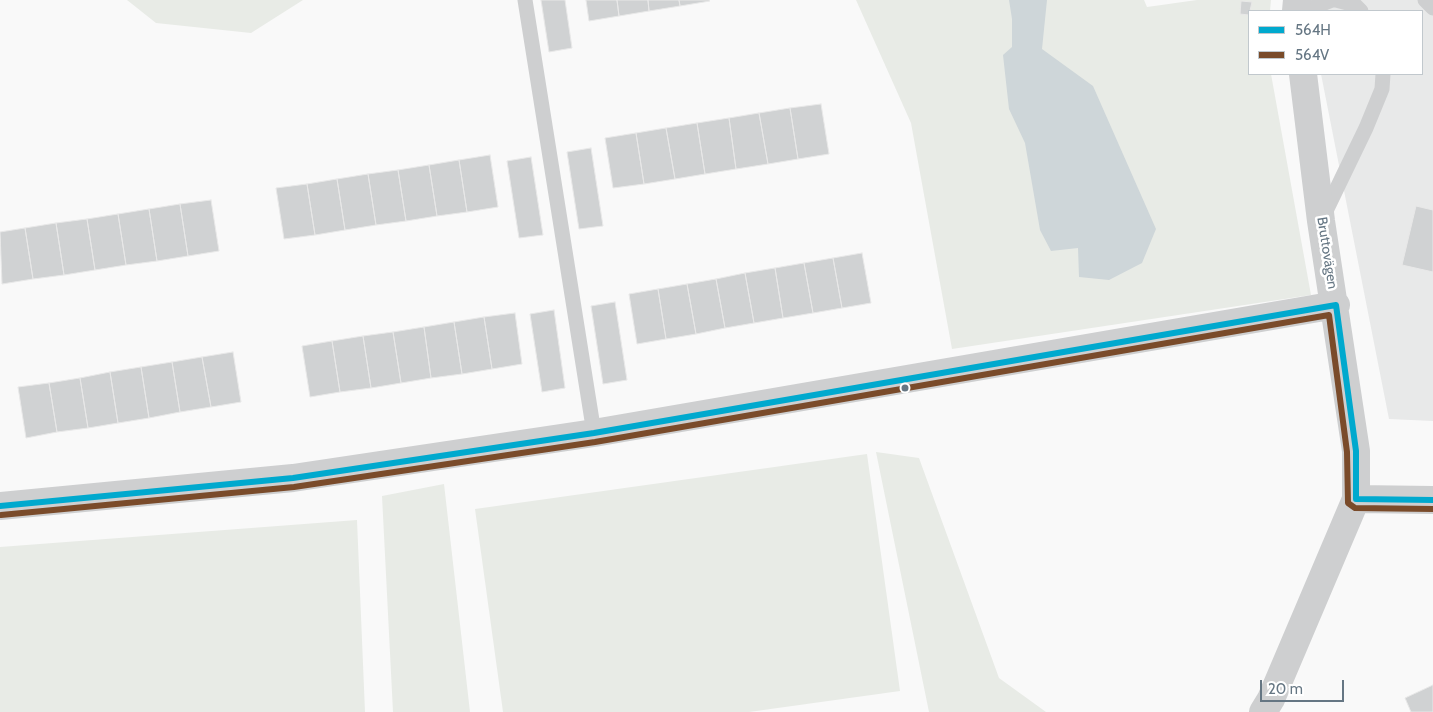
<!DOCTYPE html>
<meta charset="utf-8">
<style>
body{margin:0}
#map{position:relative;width:1433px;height:712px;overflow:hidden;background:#f9f9f9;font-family:Cabin,sans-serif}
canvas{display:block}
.legend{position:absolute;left:1248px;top:10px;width:175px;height:65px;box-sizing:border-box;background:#fff;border:1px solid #c1c8cd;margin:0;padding:6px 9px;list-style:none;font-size:15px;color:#657683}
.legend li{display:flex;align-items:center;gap:10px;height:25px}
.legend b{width:25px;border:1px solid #c1c8cd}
.scale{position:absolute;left:1260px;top:680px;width:84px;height:22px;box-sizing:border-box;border:2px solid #657683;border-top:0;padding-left:6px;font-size:15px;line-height:18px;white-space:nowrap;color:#657683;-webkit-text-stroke:4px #fff;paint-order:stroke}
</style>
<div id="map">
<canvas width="1433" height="712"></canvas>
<ul class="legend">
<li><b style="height:6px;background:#00a9ce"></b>564H</li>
<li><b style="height:6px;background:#7a4b2a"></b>564V</li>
</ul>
<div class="scale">20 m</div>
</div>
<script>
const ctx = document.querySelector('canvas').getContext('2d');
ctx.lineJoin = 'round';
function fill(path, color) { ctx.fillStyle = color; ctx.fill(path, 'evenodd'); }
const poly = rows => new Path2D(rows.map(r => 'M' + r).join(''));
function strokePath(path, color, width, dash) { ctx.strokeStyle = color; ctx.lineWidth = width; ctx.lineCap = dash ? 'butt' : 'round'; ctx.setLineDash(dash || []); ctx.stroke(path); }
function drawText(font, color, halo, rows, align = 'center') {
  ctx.font = font + ' Cabin,sans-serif'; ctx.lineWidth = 5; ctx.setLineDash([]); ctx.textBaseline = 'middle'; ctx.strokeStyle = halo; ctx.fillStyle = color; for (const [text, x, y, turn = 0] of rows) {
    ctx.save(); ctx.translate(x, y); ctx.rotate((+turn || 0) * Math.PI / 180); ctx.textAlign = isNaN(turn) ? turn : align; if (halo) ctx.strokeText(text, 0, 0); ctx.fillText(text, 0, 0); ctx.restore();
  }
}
fill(poly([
 [1319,0,1433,0,1433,421,1389,419,1321,74,1422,74,1422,11,1319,11]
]), '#e8e9e9');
fill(poly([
 [127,0,303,0,251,33,156,23],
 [856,0,1144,0,1147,7,1197,0,1271,0,1270,11,1249,11,1249,74,1271,74,1311,295,952,349,911,123],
 [876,452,919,458,999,678,1046,712,929,712],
 [867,454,900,691,749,712,503,712,475,509],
 [444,484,470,712,393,712,382,496],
 [357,520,365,712,0,712,0,547]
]), '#e8ebe6');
fill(poly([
 [1009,0,1047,0,1042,49,1093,86,1156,229,1142,263,1109,280,1079,277,1078,248,1051,251,1040,230,1025,143,1009,109,1003,55,1012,47,1012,19]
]), '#ced6d9');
const building = poly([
 [541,0,565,0,572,48,549,52,541,0],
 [586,0,617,0,619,16,589,21,586,0],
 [617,0,648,0,649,11,619,16,617,0],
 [648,0,679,0,680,6,649,11,648,0],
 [679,0,709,0,710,1,680,6,679,0],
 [1241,1,1252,2,1249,15,1240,14,1241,1],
 [821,104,829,154,798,159,790,108,821,104],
 [790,108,798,159,768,164,759,113,790,108],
 [759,113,768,164,736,169,729,118,759,113],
 [729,118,736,169,705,174,697,123,729,118],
 [697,123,705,174,675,179,666,128,697,123],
 [666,128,675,179,644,184,636,133,666,128],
 [636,133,644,184,613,188,605,138,636,133],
 [591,148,603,226,579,229,567,152,591,148],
 [490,155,498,207,467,212,459,160,490,155],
 [531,157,543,235,519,238,507,161,531,157],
 [459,160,467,212,437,216,429,165,459,160],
 [429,165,437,216,406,221,398,170,429,165],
 [398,170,406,221,376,225,368,174,398,170],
 [368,174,376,225,345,230,337,179,368,174],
 [337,179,345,230,315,235,307,184,337,179],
 [307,184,315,235,284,239,276,188,307,184],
 [211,200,219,251,188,256,180,204,211,200],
 [180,204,188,256,157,261,149,209,180,204],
 [1416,206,1433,210,1433,272,1402,265,1416,206],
 [149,209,157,261,126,265,118,214,149,209],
 [118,214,126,265,95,270,87,219,118,214],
 [87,219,95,270,64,275,56,223,87,219],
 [56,223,64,275,33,279,25,228,56,223],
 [25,228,33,279,2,284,0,232,25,228],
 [862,253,871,303,842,308,833,258,862,253],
 [833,258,842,308,813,313,804,263,833,258],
 [804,263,813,313,783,318,775,268,804,263],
 [775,268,783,318,754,323,745,273,775,268],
 [745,273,754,323,725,328,716,279,745,273],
 [716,279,725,328,696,334,687,284,716,279],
 [687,284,696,334,666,339,658,289,687,284],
 [658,289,666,339,637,344,629,294,658,289],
 [615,302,627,380,603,384,591,306,615,302],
 [554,310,565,388,542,392,530,314,554,310],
 [515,313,522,364,492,369,484,317,515,313],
 [484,317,492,369,462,374,454,322,484,317],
 [454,322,462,374,431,378,424,327,454,322],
 [424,327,431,378,401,383,393,332,424,327],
 [393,332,401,383,371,388,363,336,393,332],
 [363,336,371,388,340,392,332,341,363,336],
 [332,341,340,392,310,397,302,346,332,341],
 [233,352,241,402,211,407,202,357,233,352],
 [202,357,211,407,180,412,172,362,202,357],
 [172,362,180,412,149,418,141,367,172,362],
 [141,367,149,418,118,423,110,372,141,367],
 [110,372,118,423,88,428,80,378,110,372],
 [80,378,88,428,57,432,49,383,80,378],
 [49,383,57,432,26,438,18,387,49,383],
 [1433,685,1433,712,1411,712,1405,698,1433,685]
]);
fill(building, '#d0d2d3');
strokePath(building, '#e8e8e8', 1);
strokePath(poly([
 [525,0,594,433],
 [1336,0,1355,5,1361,11],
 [1425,0,1433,8],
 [1304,11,1332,0],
 [1324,215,1366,128,1382,89,1383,74]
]), '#cecfd0', 15);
strokePath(poly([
 [1296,11,1297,0],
 [1356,499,1433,500],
 [0,506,293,478,594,433,1336,305],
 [1263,712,1271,699,1356,499,1356,451,1321,221,1303,74]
]), '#cecfd0', 28);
strokePath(poly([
 [0,506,293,478,594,433,1336,305,1356,451,1356,499,1433,500]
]), '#00a9ce', 6);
strokePath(poly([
 [1,515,294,487,595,442,1329,315,1347,452,1348,503,1355,508,1433,509]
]), '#7a4b2a', 6);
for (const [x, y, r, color] of [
 [905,388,4.5,"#657683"]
]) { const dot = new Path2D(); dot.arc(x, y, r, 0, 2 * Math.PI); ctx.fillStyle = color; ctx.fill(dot); strokePath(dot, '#fff', 2); }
drawText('14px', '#657683', '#fff', [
 ["Bruttovägen",1327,253,81]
]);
</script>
